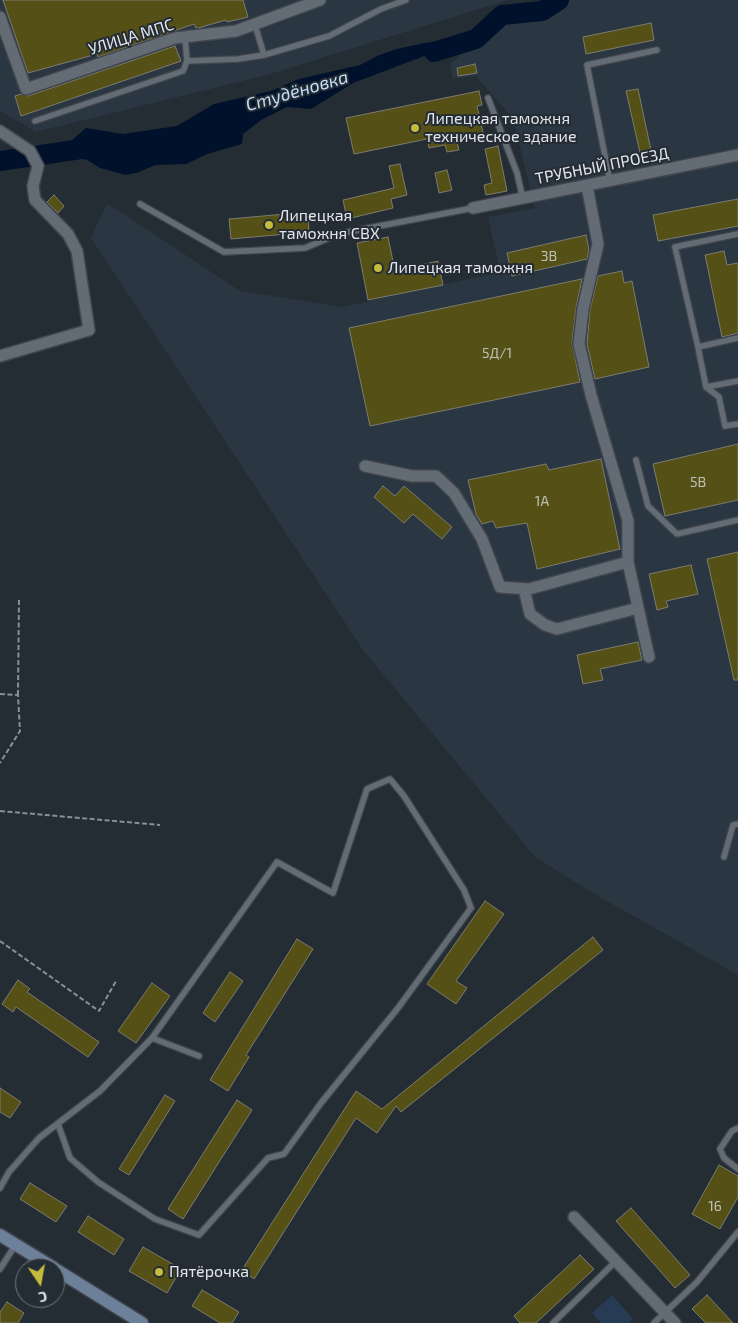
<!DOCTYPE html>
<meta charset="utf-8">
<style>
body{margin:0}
#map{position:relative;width:738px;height:1323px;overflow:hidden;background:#242c34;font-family:"Exo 2",sans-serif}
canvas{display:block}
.north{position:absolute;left:15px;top:1258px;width:50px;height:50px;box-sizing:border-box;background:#242c34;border:1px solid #70767e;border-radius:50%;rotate:168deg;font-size:14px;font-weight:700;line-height:20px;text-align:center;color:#e2e6ec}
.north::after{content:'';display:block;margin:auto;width:18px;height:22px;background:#c5bc3d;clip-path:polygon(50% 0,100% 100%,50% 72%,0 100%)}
</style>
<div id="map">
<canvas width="738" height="1323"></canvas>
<div class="north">С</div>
</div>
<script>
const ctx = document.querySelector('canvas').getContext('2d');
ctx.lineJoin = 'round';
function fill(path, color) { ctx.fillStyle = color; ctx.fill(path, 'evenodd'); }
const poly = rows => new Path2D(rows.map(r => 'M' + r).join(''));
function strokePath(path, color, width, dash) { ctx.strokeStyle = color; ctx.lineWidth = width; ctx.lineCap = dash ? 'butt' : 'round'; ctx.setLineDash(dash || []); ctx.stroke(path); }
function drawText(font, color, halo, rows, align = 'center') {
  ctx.font = font + ' "Exo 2",sans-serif'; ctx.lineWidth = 4; ctx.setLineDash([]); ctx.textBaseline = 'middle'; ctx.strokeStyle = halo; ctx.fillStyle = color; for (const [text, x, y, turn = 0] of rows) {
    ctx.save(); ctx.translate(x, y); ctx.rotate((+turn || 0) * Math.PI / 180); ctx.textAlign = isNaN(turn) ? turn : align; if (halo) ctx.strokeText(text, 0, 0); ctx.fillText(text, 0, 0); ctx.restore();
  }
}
fill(poly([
 [0,0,508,0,267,75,36,132,0,111],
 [560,0,738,0,738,975,591,892,535,857,363,650,91,238,107,203,240,291,343,307,500,272,488,217,535,208,513,119,476,76,453,79,450,64,502,17,540,14]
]), '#2a3642');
fill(poly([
 [612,1295,633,1319,628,1323,601,1323,592,1313]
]), '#273c54');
fill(poly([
 [456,40,462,51,432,53,353,83,311,109,287,107,261,120,243,134,242,144,207,154,186,164,155,165,139,172,126,175,100,168,81,156,72,140,86,128,123,134,177,126,214,104,271,91,299,79,360,65,377,56,397,49,424,43]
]), '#00112b');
strokePath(poly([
 [434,52,476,39,502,15,542,11,559,0],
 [0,161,81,149,104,151]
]), '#00112b', 20);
const building = poly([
 [3,0,243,0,248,17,227,22,226,20,198,28,196,28,194,24,98,57,97,54,28,73,3,0],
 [651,23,654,40,586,54,583,37,651,23],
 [175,46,181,61,21,116,15,96,21,94,28,96,175,46],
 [475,64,477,73,458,76,457,68,475,64],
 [638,89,652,155,641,157,626,91,638,89],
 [479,91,482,105,477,106,484,137,457,142,459,150,447,152,445,145,429,148,427,139,354,154,346,118,479,91],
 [498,146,507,191,486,195,484,185,492,183,485,149,498,146],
 [400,164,407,195,391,199,393,208,347,219,343,200,394,188,389,166,400,164],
 [447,170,452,190,439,193,435,173,447,170],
 [54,195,64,206,58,213,47,202,54,195],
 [738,199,738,226,658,241,653,215,738,199],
 [308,212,309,232,231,239,229,219,308,212],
 [586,235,589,250,587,259,512,276,507,253,586,235],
 [388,237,395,271,438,261,443,285,368,300,357,243,388,237],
 [724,251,727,265,738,263,738,333,722,337,705,255,724,251],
 [622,271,624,283,632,281,649,367,595,379,587,344,590,310,598,276,622,271],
 [582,279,576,308,572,343,580,382,370,426,349,328,582,279],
 [738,444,738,500,665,516,653,464,738,444],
 [601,459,620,549,537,569,527,523,496,528,493,521,482,524,476,514,468,480,546,464,549,470,601,459],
 [383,486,395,496,404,486,452,527,442,539,413,514,404,523,374,497,383,486],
 [738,552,738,680,734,680,707,559,738,552],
 [691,565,698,594,666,601,668,607,657,610,649,574,691,565],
 [638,642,642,660,600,669,603,680,583,684,577,655,638,642],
 [485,901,504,914,456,981,467,988,456,1004,427,984,485,901],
 [593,937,603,950,401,1112,396,1106,377,1133,356,1118,254,1279,242,1270,356,1091,382,1109,593,937],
 [297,939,313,949,246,1055,249,1057,228,1091,210,1080,297,939],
 [230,972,243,981,215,1022,203,1013,230,972],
 [18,980,30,989,27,992,99,1042,88,1057,16,1007,13,1012,2,1004,18,980],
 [152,983,170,996,136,1043,118,1031,152,983],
 [0,1088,21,1102,10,1118,0,1112,0,1088],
 [165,1095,175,1101,129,1175,119,1169,165,1095],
 [237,1100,252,1110,183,1219,168,1209,237,1100],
 [719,1165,738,1176,738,1197,720,1229,692,1214,719,1165],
 [30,1183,67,1206,56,1222,20,1199,30,1183],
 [631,1208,690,1275,675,1288,616,1221,631,1208],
 [88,1216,124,1239,114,1255,78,1232,88,1216],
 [143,1247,181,1269,167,1293,129,1271,143,1247],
 [580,1255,594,1269,536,1323,520,1323,514,1316,580,1255],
 [202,1290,239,1312,232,1323,220,1323,192,1306,202,1290],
 [707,1295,733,1323,706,1323,692,1309,707,1295],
 [7,1302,24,1313,18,1323,0,1323,0,1312,7,1302]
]);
fill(building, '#555116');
strokePath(building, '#7c7b6f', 1);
const lane = poly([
 [255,25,264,55,329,36,381,9,406,0],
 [187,61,238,59,264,55],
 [488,98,517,173,523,199],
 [35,121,183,71,187,61,185,37],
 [610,181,587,65,657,50],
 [140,204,224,252,305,248,338,234,473,208],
 [738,234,675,247,698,347,738,338],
 [698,347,706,387,719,397,725,426,738,424],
 [706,387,738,381],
 [636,460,648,506,677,534,738,520],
 [724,857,733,825,738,824],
 [58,1124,70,1158,98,1182,155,1219,199,1235,268,1158,284,1154,321,1103,398,1008,471,908,464,890,404,796,390,779,367,789,333,893,277,862,152,1038],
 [738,1128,732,1131,720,1149,724,1158,738,1169],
 [0,1188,9,1172,39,1138,100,1091,152,1038,199,1056],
 [0,1269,16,1244],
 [553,1323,616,1261],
 [654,1323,697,1282,738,1232]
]);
const street = poly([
 [0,17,26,89,175,38,236,31,320,0],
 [0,131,30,151,38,166,33,186,35,200,68,234,77,251,89,330,0,356],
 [587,186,598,244,583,309,579,344,591,395,628,521,628,562,649,657],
 [473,208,738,155],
 [365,466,412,476,436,476,454,493,482,539,500,587,529,589,628,562],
 [524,589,530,614,545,625,557,629,638,608],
 [574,1217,675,1323]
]);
const secondary = poly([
 [0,1235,54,1268],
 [55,1269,142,1323]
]);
strokePath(lane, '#41464d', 8);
strokePath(street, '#41464d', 14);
strokePath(secondary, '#41464d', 15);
strokePath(poly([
 [0,694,18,695,20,731,0,763],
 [18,695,19,598],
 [0,811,160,825],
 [0,941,99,1011,116,981]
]), '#898f96', 2, [5, 2.5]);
strokePath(lane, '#636c75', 5.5);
strokePath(street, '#636c75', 11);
strokePath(secondary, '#6c8199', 12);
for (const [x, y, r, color] of [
 [415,128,5,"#c5bc3d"],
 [269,225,5,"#c5bc3d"],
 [378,268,5,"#c5bc3d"],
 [159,1272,5,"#c5bc3d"]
]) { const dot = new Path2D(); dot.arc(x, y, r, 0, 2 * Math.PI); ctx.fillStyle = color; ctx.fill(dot); strokePath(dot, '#242c34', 2); }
drawText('14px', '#bfc1b6', null, [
 ["3В",549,256],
 ["5Д/1",497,353],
 ["5В",698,482],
 ["1А",542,501],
 ["16",715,1206]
]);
drawText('16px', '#e2e6ec', '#242c34', [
 ["УЛИЦА МПС",131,37,-17],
 ["ТРУБНЫЙ ПРОЕЗД",602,166,-11]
]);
drawText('16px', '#e2e6ec', '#242c34', [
 ["Липецкая таможня",425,119],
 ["техническое здание",425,137],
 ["Липецкая",279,216],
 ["таможня СВХ",279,234],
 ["Липецкая таможня",388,268],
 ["Пятёрочка",169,1272]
], 'left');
drawText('italic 18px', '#c6dcf6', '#242c34', [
 ["Студёновка",297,91,-16]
]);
</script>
